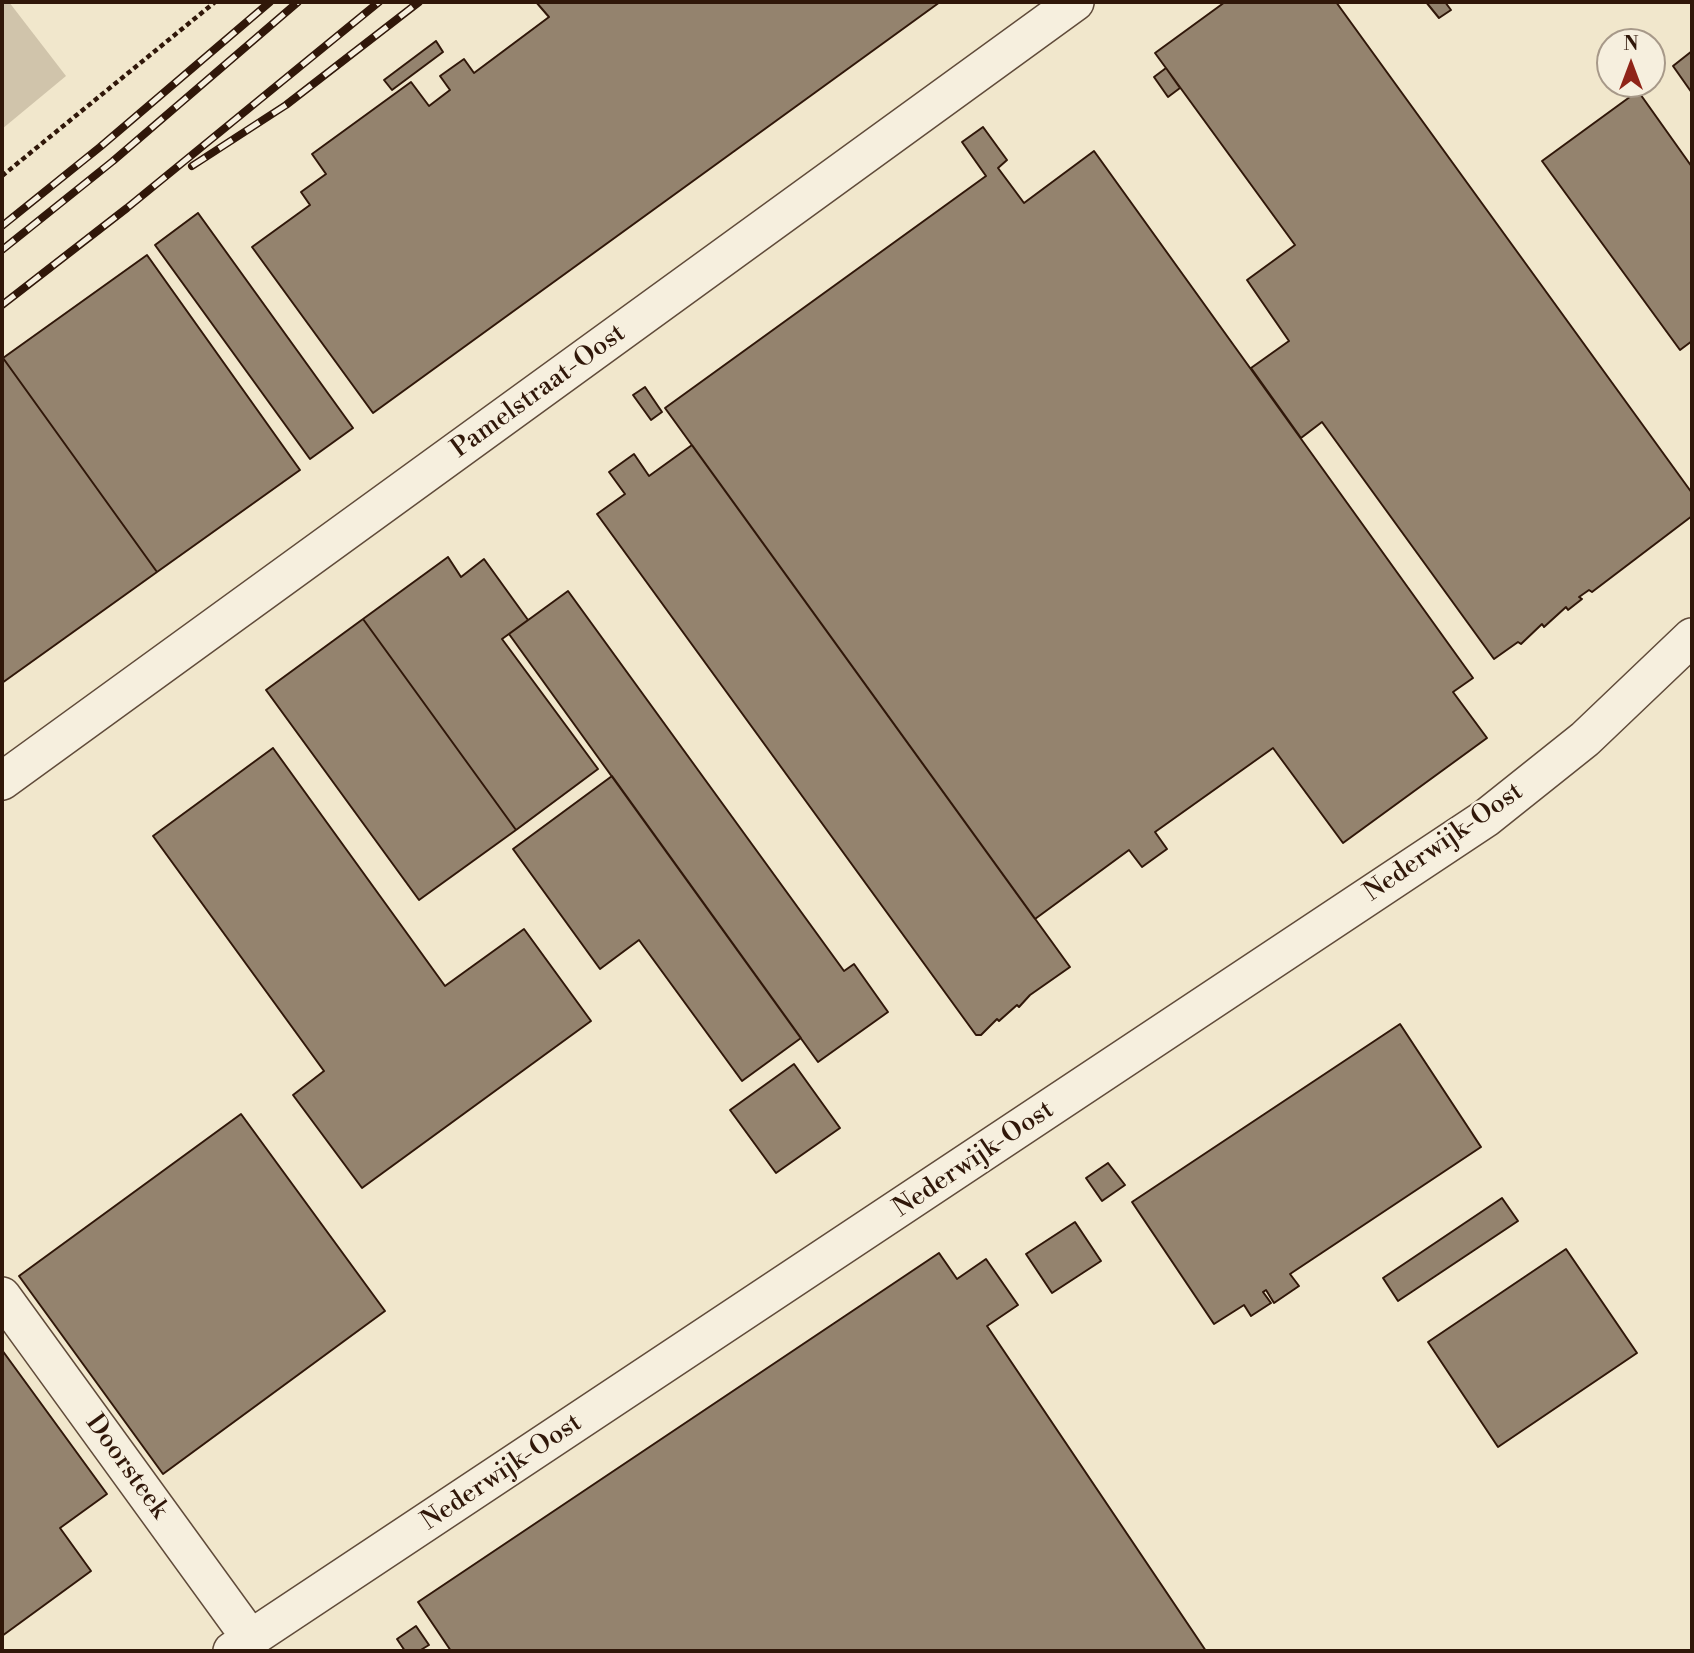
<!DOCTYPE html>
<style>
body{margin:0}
#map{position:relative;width:1694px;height:1653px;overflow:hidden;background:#f1e7cc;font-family:"Libre Bodoni",serif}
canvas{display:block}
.frame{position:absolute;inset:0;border:4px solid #301709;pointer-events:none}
.north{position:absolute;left:1596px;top:28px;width:70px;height:70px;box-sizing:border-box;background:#f6efde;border:2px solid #a79989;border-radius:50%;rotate:0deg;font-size:19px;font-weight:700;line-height:28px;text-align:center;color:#301709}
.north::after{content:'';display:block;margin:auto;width:24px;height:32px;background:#8f2418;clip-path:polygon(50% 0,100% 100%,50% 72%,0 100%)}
</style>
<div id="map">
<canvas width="1694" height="1653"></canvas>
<div class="frame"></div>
<div class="north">N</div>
</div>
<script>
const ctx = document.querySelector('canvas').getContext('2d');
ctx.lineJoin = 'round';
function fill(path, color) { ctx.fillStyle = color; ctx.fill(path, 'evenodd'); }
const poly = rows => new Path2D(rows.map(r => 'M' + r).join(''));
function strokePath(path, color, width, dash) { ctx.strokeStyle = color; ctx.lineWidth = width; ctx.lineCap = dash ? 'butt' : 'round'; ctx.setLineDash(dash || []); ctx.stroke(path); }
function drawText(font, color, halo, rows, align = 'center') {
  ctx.font = font + ' "Libre Bodoni",serif'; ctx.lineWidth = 5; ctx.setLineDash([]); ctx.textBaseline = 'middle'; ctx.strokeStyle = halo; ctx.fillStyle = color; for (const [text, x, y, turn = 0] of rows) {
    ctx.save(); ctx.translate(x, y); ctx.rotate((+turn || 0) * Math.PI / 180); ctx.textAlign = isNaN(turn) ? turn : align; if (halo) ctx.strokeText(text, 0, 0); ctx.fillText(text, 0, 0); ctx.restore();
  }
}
fill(poly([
 [2,2,9,2,66,76,2,129]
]), '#d0c4ab');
const building = poly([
 [536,2,940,2,373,413,252,247,310,205,301,192,326,174,312,154,411,82,429,106,450,90,440,76,464,59,474,73,549,17,536,2],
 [1225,2,1336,2,1692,493,1692,516,1592,592,1589,590,1579,597,1582,599,1568,610,1566,607,1544,627,1542,624,1521,644,1518,642,1494,659,1322,422,1301,438,1251,368,1289,341,1247,280,1295,245,1155,53,1225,2],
 [1426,2,1445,2,1451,10,1439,18,1426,2],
 [436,41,443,52,392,90,384,80,436,41],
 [1692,51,1692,93,1673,66,1692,51],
 [1166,68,1180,88,1168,97,1154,77,1166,68],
 [1638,91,1692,167,1692,341,1680,350,1542,161,1638,91],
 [983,127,1007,160,998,168,1024,203,1094,151,1473,678,1453,692,1487,738,1343,843,1273,748,1155,832,1167,849,1142,867,1129,850,1035,919,665,408,986,176,962,142,983,127],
 [198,213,353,428,310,459,155,245,198,213],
 [147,255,300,470,157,572,3,358,147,255],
 [3,358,157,572,2,683,2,359,3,358],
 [645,387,662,412,651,420,633,395,645,387],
 [692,445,1070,967,1030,995,1019,1007,1017,1005,999,1021,997,1019,981,1035,976,1035,597,514,625,494,609,472,634,454,649,476,692,445],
 [448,557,461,577,484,559,528,620,502,639,598,769,516,830,363,619,448,557],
 [568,591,844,971,854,964,888,1012,818,1062,509,634,568,591],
 [363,619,516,830,419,900,266,690,363,619],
 [273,748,445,986,524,929,591,1021,362,1188,293,1095,324,1071,153,836,273,748],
 [612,776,801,1038,742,1081,639,940,600,969,513,849,612,776],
 [1400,1024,1481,1147,1290,1274,1299,1286,1274,1303,1266,1290,1263,1292,1271,1303,1251,1316,1244,1305,1214,1324,1132,1202,1400,1024],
 [794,1064,840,1128,776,1173,730,1110,794,1064],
 [241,1114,385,1311,163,1474,19,1276,241,1114],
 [1108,1163,1125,1185,1102,1201,1086,1178,1108,1163],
 [1502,1198,1518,1221,1398,1301,1383,1278,1502,1198],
 [1075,1222,1101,1261,1052,1293,1026,1254,1075,1222],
 [1566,1249,1637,1353,1498,1447,1428,1342,1566,1249],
 [939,1253,957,1279,986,1259,1018,1305,987,1326,1206,1651,451,1651,418,1602,939,1253],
 [2,1350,107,1494,60,1528,91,1571,2,1636,2,1350],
 [416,1626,429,1645,419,1651,405,1651,397,1639,416,1626]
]);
fill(building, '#94836e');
strokePath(building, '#301709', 2);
const minor = poly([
 [2,781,1075,2],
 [2,1296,251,1639],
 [232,1651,1486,818,1585,739,1692,637]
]);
strokePath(minor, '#604b3a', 40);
strokePath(poly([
 [2,176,215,2]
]), '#301709', 4.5, [5, 3.5]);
strokePath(minor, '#f6efde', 37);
const rail = poly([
 [192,166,286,105,419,2],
 [2,226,100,147,270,2],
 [2,250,113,161,298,2],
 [2,305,127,208,379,2]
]);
strokePath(rail, '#301709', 8);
strokePath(rail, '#f6efde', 5, [16]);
drawText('26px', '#301709', '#f6efde', [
 ["Pamelstraat-Oost",539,392,-36],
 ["Nederwijk-Oost",1444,843,-35],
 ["Nederwijk-Oost",974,1160,-34],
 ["Doorsteek",126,1467,54],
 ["Nederwijk-Oost",502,1473,-34]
]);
</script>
